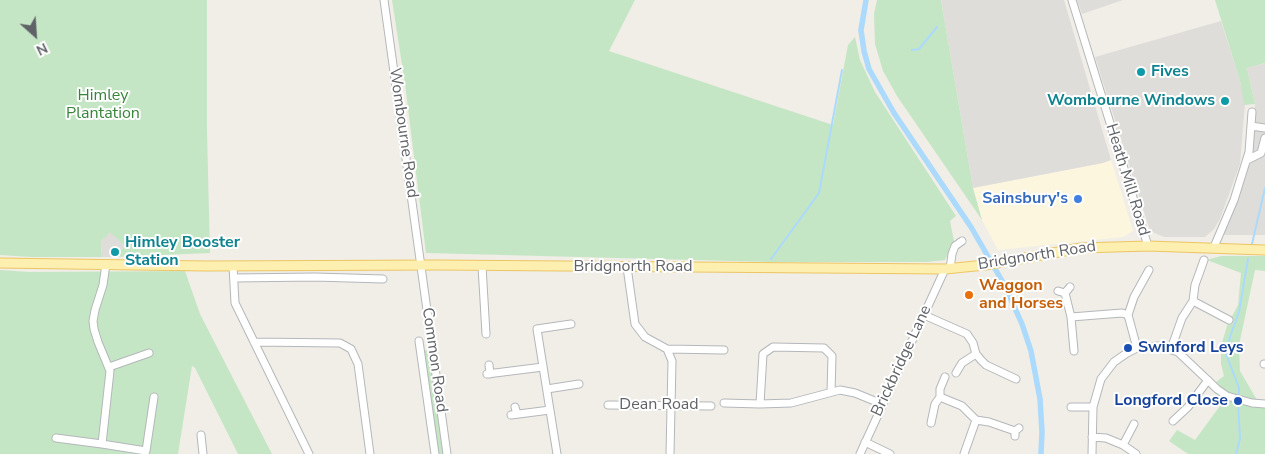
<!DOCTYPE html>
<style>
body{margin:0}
#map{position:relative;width:1265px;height:454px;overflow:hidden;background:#f0eee7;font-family:"Nunito Sans",sans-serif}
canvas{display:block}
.north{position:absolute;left:10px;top:10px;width:50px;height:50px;-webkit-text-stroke:4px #fff;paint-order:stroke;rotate:154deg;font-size:14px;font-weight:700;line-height:20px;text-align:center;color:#5f6267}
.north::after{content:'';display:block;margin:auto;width:18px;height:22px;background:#5f6267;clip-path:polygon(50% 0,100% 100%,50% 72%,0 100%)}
</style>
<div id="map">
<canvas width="1265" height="454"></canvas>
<div class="north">N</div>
</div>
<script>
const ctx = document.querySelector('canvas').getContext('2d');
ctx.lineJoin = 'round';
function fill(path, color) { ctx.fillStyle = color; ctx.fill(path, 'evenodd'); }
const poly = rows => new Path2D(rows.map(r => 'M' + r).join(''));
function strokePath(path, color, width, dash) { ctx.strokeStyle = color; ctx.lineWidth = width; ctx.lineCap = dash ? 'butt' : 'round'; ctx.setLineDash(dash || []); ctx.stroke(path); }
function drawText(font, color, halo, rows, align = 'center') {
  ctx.font = font + ' "Nunito Sans",sans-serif'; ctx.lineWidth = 4; ctx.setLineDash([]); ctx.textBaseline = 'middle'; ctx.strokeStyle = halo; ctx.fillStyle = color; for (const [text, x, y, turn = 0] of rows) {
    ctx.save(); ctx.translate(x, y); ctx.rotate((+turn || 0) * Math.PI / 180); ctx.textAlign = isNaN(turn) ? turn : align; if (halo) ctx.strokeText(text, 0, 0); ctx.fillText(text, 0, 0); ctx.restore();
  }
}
fill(poly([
 [1111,160,1133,231,1123,237,998,250,982,220,973,188,1103,163]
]), '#fdf6df');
fill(poly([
 [941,0,1064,0,1111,160,1103,163,973,188],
 [1077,0,1123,0,1082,14],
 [1221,21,1240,81,1245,103,1240,164,1220,219,1214,229,1205,237,1164,237,1150,231,1095,57],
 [1265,63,1265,235,1222,235,1237,202,1248,167,1253,160,1254,154,1252,149,1255,104,1247,68],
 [110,231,125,246,114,257,102,257,101,242]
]), '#dfddd9');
fill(poly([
 [0,0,207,0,207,132,210,253,114,257,125,246,110,232,101,242,102,257,31,257,0,255],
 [392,0,635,0,609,51,833,125,848,45,855,37,860,60,875,92,956,216,950,221,954,241,945,260,927,262,771,262,426,253,405,84],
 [877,0,941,0,973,188,982,220,897,96,883,71,875,44,874,14],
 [1215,0,1265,0,1265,63,1247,68,1255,104,1244,105,1240,81],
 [1221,256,1265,256,1265,271,1255,270,1239,345,1240,371,1257,400,1230,395,1216,382,1224,376,1221,364,1221,346,1227,326,1238,305,1241,273,1207,260],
 [0,270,29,272,185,271,200,314,272,454,238,454,195,368,192,366,178,454,0,454],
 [426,350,429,351,444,454,438,454,423,352],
 [1225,399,1251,407,1265,408,1265,454,1188,454,1169,441,1177,430,1195,440]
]), '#c5e6c5');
strokePath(poly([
 [912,50,919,49,937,27],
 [1252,244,1265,188],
 [771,259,819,193,842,70],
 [1239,397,1239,388,1226,354,1230,337,1239,312,1248,259],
 [1236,454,1240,439,1238,402]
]), '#abdafc', 2);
strokePath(poly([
 [866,0,861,30,864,51,869,69,894,113,971,227,1005,286,1022,324,1031,351,1040,399,1042,432,1041,454]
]), '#abdafc', 5.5);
const minor = poly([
 [384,0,447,454],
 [1072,0,1148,246],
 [1251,126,1265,128],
 [1247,160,1261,153,1265,138],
 [1214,247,1234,200,1249,152,1252,112],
 [106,264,103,285,95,310,93,321,94,329,98,342,110,371,102,444,146,451,154,397],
 [233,266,235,303,309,454],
 [482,266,486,334],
 [627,267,635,324,645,337,667,349,672,361,670,454],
 [950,269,952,254,955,246,962,241],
 [234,278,315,277,383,279],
 [1058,291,1065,293,1070,287],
 [1065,293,1071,317,1074,351],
 [1193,301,1229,320],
 [924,315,967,334,973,343,976,354,981,360,986,365,1016,379],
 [1071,317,1122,313,1128,315],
 [419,341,435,454],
 [254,342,340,343,351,349,358,364,370,454],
 [1137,348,1128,315,1134,297,1149,270],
 [667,349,724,350],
 [1171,349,1182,318,1193,301,1195,285,1204,260],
 [1264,364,1265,364],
 [489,365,490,374],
 [109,367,149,353],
 [956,373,962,363,976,354],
 [487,374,543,367],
 [547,389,579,384],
 [831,392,832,356,824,348,773,347,763,354,760,404,791,403,840,390,855,393,882,404],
 [940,397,962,406,976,420],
 [724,403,760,404],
 [608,405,711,406],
 [515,407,517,414],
 [1071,407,1093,407],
 [511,415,550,410],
 [1173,421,1188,407,1208,380],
 [931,423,935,404,940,397,940,389,945,377],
 [201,435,203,454],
 [1015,436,1015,431,1019,428],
 [1092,437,1106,438,1123,445,1136,454],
 [56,438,102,444],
 [865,442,890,454],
 [1123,445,1134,424],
 [557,454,537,329,571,324],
 [860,454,945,269],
 [964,454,976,420,989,422,1015,431],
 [1092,454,1093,407,1101,379,1114,362,1127,353,1137,348,1158,346,1178,352,1217,389,1227,396,1252,403,1265,404]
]);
const major = poly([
 [0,263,206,266,437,265,945,269,985,265,1081,248,1148,246,1265,250]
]);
strokePath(minor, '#b4b7bb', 9);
strokePath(major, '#edc563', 11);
strokePath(minor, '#fff', 7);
strokePath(major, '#fcefb0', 9);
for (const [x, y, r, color] of [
 [1141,72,5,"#0f9aa8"],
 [1225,101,5,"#0f9aa8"],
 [1078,199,5,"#3f7fe0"],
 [115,252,5,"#0f9aa8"],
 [969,295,5,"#e8710a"],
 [1128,348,5,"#1a4fb4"],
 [1238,401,5,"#1a4fb4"]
]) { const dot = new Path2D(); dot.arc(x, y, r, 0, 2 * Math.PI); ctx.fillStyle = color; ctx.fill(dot); strokePath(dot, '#fff', 2); }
drawText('bold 16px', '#0d838f', '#fff', [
 ["Fives",1151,72],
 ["Wombourne Windows",1215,101,"right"],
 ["Himley Booster",125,243],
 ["Station",125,261]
], 'left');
drawText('16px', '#38843b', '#fff', [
 ["Himley",103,96],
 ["Plantation",103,114]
]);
drawText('16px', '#5f6267', '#fff', [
 ["Wombourne Road",403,133,82],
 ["Heath Mill Road",1127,180,73],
 ["Bridgnorth Road",1037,256,-9],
 ["Bridgnorth Road",633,267],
 ["Common Road",434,360,82],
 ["Brickbridge Lane",902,361,-65],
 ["Dean Road",659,405]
]);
drawText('bold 16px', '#366cbe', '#fff', [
 ["Sainsbury's",1068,199]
], 'right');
drawText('bold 16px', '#c56008', '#fff', [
 ["Waggon",979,286],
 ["and Horses",979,304]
], 'left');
drawText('bold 16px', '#164399', '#fff', [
 ["Swinford Leys",1138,348],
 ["Longford Close",1228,401,"right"]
], 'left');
</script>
